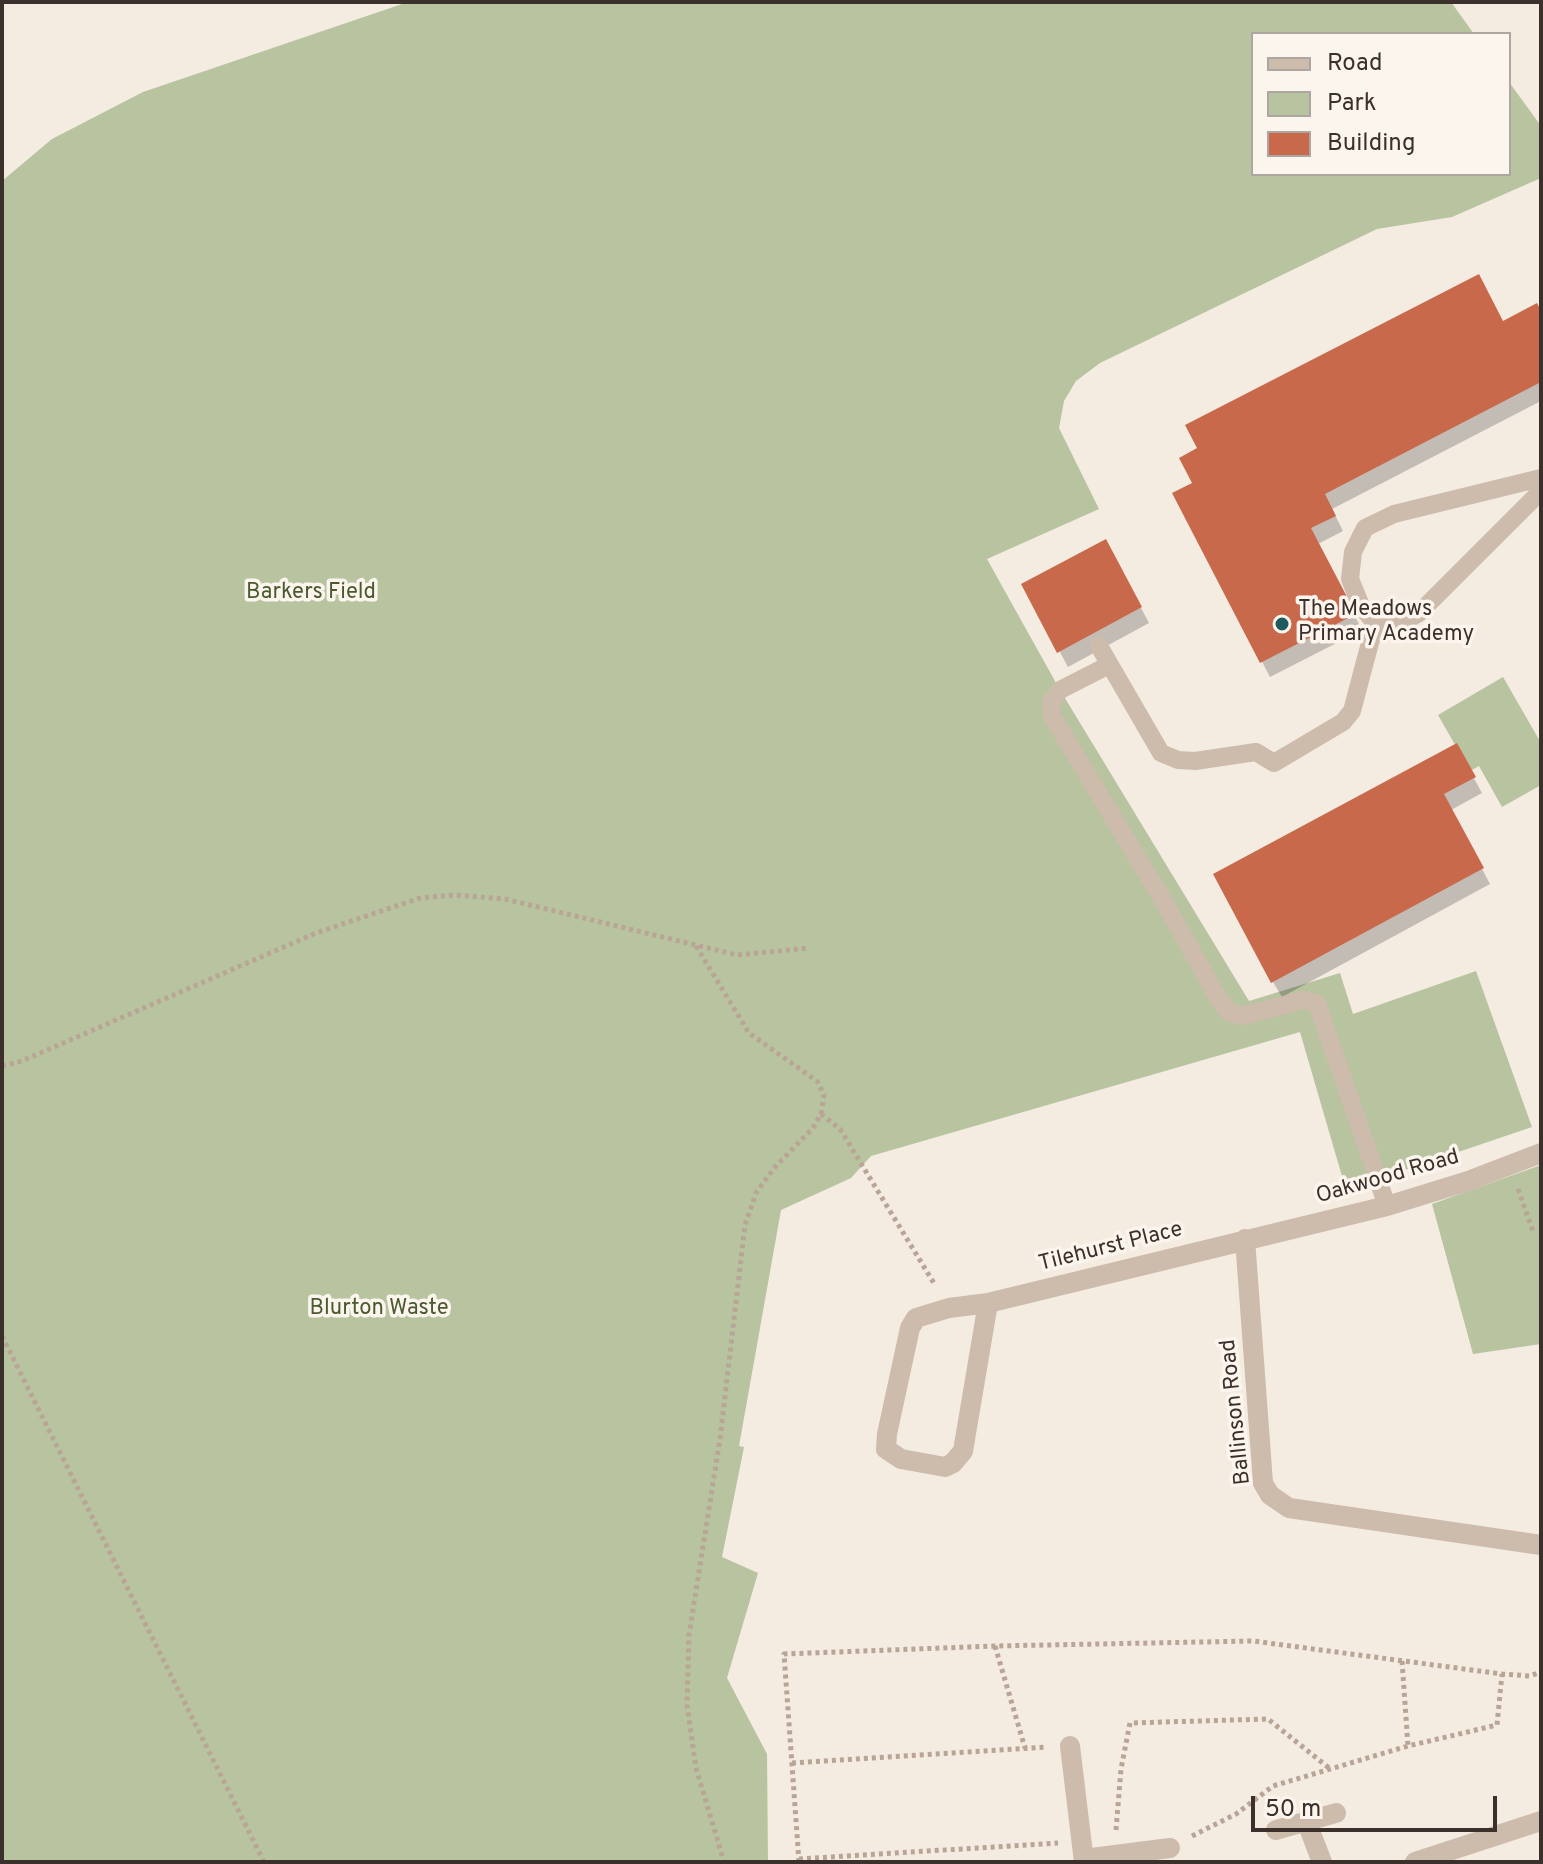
<!DOCTYPE html>
<style>
body{margin:0}
#map{position:relative;width:1543px;height:1864px;overflow:hidden;background:#f4ebe1;font-family:Overpass,sans-serif}
canvas{display:block}
.frame{position:absolute;inset:0;border:4px solid #3b302b;pointer-events:none}
.legend{position:absolute;left:1251px;top:32px;width:260px;height:144px;box-sizing:border-box;background:#fbf5ee;border:2px solid #aea6a0;margin:0;padding:10px 14px;list-style:none;font-size:24px;color:#3b302b}
.legend li{display:flex;align-items:center;gap:16px;height:40px}
.legend b{width:40px;border:2px solid #aea6a0}
.scale{position:absolute;left:1251px;top:1796px;width:246px;height:36px;box-sizing:border-box;border:4px solid #3b302b;border-top:0;padding-left:10px;font-size:24px;line-height:28px;white-space:nowrap;color:#3b302b;-webkit-text-stroke:6px #fbf5ee;paint-order:stroke}
</style>
<div id="map">
<canvas width="1543" height="1864"></canvas>
<div class="frame"></div>
<ul class="legend">
<li><b style="height:10px;background:#cdbbac"></b>Road</li>
<li><b style="height:22px;background:#b8c4a0"></b>Park</li>
<li><b style="height:22px;background:#c8694b"></b>Building</li>
</ul>
<div class="scale">50 m</div>
</div>
<script>
const ctx = document.querySelector('canvas').getContext('2d');
ctx.lineJoin = 'round';
function fill(path, color) { ctx.fillStyle = color; ctx.fill(path, 'evenodd'); }
const poly = rows => new Path2D(rows.map(r => 'M' + r).join(''));
function strokePath(path, color, width, dash) { ctx.strokeStyle = color; ctx.lineWidth = width; ctx.lineCap = dash ? 'butt' : 'round'; ctx.setLineDash(dash || []); ctx.stroke(path); }
function drawText(font, color, halo, rows, align = 'center') {
  ctx.font = font + ' Overpass,sans-serif'; ctx.lineWidth = 7; ctx.setLineDash([]); ctx.textBaseline = 'middle'; ctx.strokeStyle = halo; ctx.fillStyle = color; for (const [text, x, y, turn = 0] of rows) {
    ctx.save(); ctx.translate(x, y); ctx.rotate((+turn || 0) * Math.PI / 180); ctx.textAlign = isNaN(turn) ? turn : align; if (halo) ctx.strokeText(text, 0, 0); ctx.fillText(text, 0, 0); ctx.restore();
  }
}
fill(poly([
 [408,2,1451,2,1474,34,1253,34,1253,174,1509,174,1509,82,1541,126,1541,178,1452,217,1377,229,1100,363,1076,381,1064,401,1059,428,1099,509,987,559,1060,690,1249,1001,1340,973,1353,1014,1476,971,1532,1127,1346,1190,1300,1032,871,1156,851,1178,781,1210,739,1446,744,1447,722,1557,758,1573,727,1678,767,1754,768,1862,2,1862,2,181,52,139,143,92],
 [1503,677,1541,743,1541,785,1502,807,1479,766,1470,771,1438,715],
 [1541,1165,1541,1344,1473,1354,1432,1204]
]), '#b8c4a0');
fill(poly([
 [1541,314,1541,401,1332,509,1343,531,1318,544,1362,630,1270,677,1175,494,1503,323],
 [1114,557,1149,623,1068,667,1024,585],
 [1456,745,1482,793,1451,810,1490,884,1282,997,1273,982]
]), '#0003');
fill(poly([
 [1479,274,1503,321,1537,303,1541,311,1541,382,1325,494,1336,516,1311,528,1356,614,1260,663,1172,493,1192,483,1179,458,1197,448,1185,425],
 [1106,539,1142,607,1057,653,1021,584],
 [1457,743,1476,777,1444,794,1484,868,1271,983,1213,874]
]), '#c8694b');
strokePath(poly([
 [696,946,749,1033,817,1081,824,1095,821,1114,813,1128,775,1167,756,1193,745,1225,720,1439,689,1635,687,1705,696,1768,724,1862],
 [2,1066,22,1061,316,933,420,898,455,895,505,899,737,955,809,948],
 [821,1114,840,1129,935,1285],
 [1518,1189,1534,1234],
 [2,1336,264,1862],
 [995,1646,1025,1748],
 [1402,1661,1408,1746],
 [792,1763,1047,1747],
 [1116,1830,1121,1769,1130,1723,1268,1719,1329,1768],
 [1192,1836,1236,1814,1273,1786,1408,1746,1497,1725,1502,1674],
 [799,1859,1058,1843],
 [799,1862,784,1654,995,1646,1253,1641,1502,1674,1530,1676,1541,1672]
]), '#b9a596', 5, [4, 4]);
strokePath(poly([
 [1380,629,1361,606,1350,579,1353,552,1365,528,1394,514,1541,478],
 [1099,646,1161,753,1178,760,1195,761,1256,752,1274,763,1343,722,1352,711,1371,639,1380,629,1399,624,1419,613,1541,491],
 [1109,665,1060,690,1051,702,1052,716,1164,902,1221,1003,1229,1012,1243,1016,1303,1000,1317,1003,1387,1206]
]), '#cdbbac', 18);
strokePath(poly([
 [1245,1239,1263,1483,1270,1495,1289,1508,1541,1545],
 [988,1303,963,1451,953,1463,945,1467,901,1459,886,1449,887,1434,910,1328,916,1318,949,1308,988,1303,1387,1206,1468,1181,1541,1153],
 [1070,1746,1084,1862],
 [1307,1823,1322,1862],
 [1276,1830,1336,1813],
 [1084,1859,1170,1848],
 [1415,1862,1541,1821]
]), '#cdbbac', 20);
for (const [x, y, r, color] of [
 [1282,624,8,"#1f5a5e"]
]) { const dot = new Path2D(); dot.arc(x, y, r, 0, 2 * Math.PI); ctx.fillStyle = color; ctx.fill(dot); strokePath(dot, '#fbf5ee', 3); }
drawText('22px', '#4a5a2e', '#fbf5ee', [
 ["Barkers Field",311,594],
 ["Blurton Waste",379,1310]
]);
drawText('22px', '#3b302b', '#fbf5ee', [
 ["The Meadows",1298,611],
 ["Primary Academy",1298,636]
], 'left');
drawText('22px', '#3b302b', '#fbf5ee', [
 ["Oakwood Road",1388,1178,-16],
 ["Tilehurst Place",1111,1248,-14],
 ["Ballinson Road",1237,1412,-96]
]);
</script>
